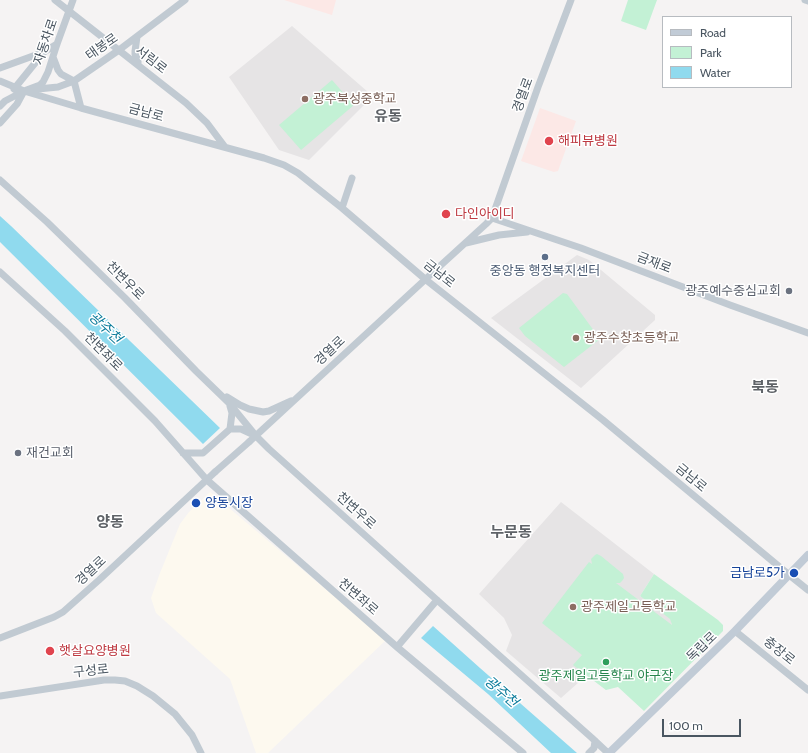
<!DOCTYPE html>
<meta charset="utf-8">
<style>
body{margin:0}
#map{position:relative;width:808px;height:753px;overflow:hidden;background:#f5f3f3;font-family:Cabin,sans-serif}
canvas{display:block}
.legend{position:absolute;left:662px;top:16px;width:130px;height:72px;box-sizing:border-box;background:#fff;border:1px solid #b7bbc0;margin:0;padding:5px 7px;list-style:none;font-size:12px;color:#4a5661}
.legend li{display:flex;align-items:center;gap:8px;height:20px}
.legend b{width:20px;border:1px solid #b7bbc0}
.scale{position:absolute;left:662px;top:719px;width:79px;height:18px;box-sizing:border-box;border:2px solid #4a5661;border-top:0;padding-left:5px;font-size:12px;line-height:14px;white-space:nowrap;color:#4a5661;-webkit-text-stroke:3px #fff;paint-order:stroke}
</style>
<div id="map">
<canvas width="808" height="753"></canvas>
<ul class="legend">
<li><b style="height:5px;background:#c1cbd6"></b>Road</li>
<li><b style="height:11px;background:#c3f1d5"></b>Park</li>
<li><b style="height:11px;background:#90daee"></b>Water</li>
</ul>
<div class="scale">100 m</div>
</div>
<script>
const ctx = document.querySelector('canvas').getContext('2d');
ctx.lineJoin = 'round';
function fill(path, color) { ctx.fillStyle = color; ctx.fill(path, 'evenodd'); }
const poly = rows => new Path2D(rows.map(r => 'M' + r).join(''));
function strokePath(path, color, width, dash) { ctx.strokeStyle = color; ctx.lineWidth = width; ctx.lineCap = dash ? 'butt' : 'round'; ctx.setLineDash(dash || []); ctx.stroke(path); }
function drawText(font, color, halo, rows, align = 'center') {
  ctx.font = font + ' Cabin,"Noto Sans KR",sans-serif'; ctx.lineWidth = 3; ctx.setLineDash([]); ctx.textBaseline = 'middle'; ctx.strokeStyle = halo; ctx.fillStyle = color; for (const [text, x, y, turn = 0] of rows) {
    ctx.save(); ctx.translate(x, y); ctx.rotate((+turn || 0) * Math.PI / 180); ctx.textAlign = isNaN(turn) ? turn : align; if (halo) ctx.strokeText(text, 0, 0); ctx.fillText(text, 0, 0); ctx.restore();
  }
}
fill(poly([
 [210,492,386,640,268,753,256,753,230,679,156,613,151,598,160,573,180,524,189,512]
]), '#fdf9ef');
fill(poly([
 [292,26,368,92,364,105,309,160,279,150,229,77],
 [577,255,589,260,655,315,655,320,581,388,491,318],
 [561,502,654,574,640,596,671,619,672,626,606,690,587,675,561,698,506,651,512,635,504,618,479,594]
]), '#e6e4e5');
fill(poly([
 [284,0,336,0,332,15],
 [540,108,576,121,558,171,554,172,521,161]
]), '#fce8e6');
fill(poly([
 [628,0,657,0,646,30,621,21],
 [332,80,354,105,301,150,279,125],
 [563,293,567,294,600,339,564,367,525,336,519,328],
 [597,554,601,556,623,574,624,578,622,581,620,583,616,583,672,625,670,619,640,596,654,574,718,620,723,625,723,631,644,711,618,687,606,690,573,665,582,655,542,623,589,562,592,564,591,559,595,555]
]), '#c3f1d5');
fill(poly([
 [0,216,11,226,220,428,203,444,0,242],
 [433,626,480,668,577,753,551,753,488,694,421,638]
]), '#90daee');
strokePath(poly([
 [55,0,186,103,207,123,225,147],
 [805,0,808,1],
 [137,37,135,51,135,54,138,60,138,65],
 [53,57,58,70,61,74,74,81,81,108],
 [0,68,44,52,57,44],
 [0,81,24,91,81,108,264,158,284,165,298,173,342,208,425,279,603,420,788,574,808,590],
 [14,89,44,52],
 [28,90,58,87,74,81,119,50,185,0],
 [0,106,5,101,24,91,40,85,43,82,48,72,57,44,73,0],
 [0,123,17,104,24,91],
 [0,180,47,222,125,298,196,371,229,403,256,436,269,449,437,600,592,738,608,753],
 [342,208,352,178],
 [492,218,581,248,730,305,808,333],
 [466,243,499,235,527,232],
 [0,272,65,331,155,421,207,480,397,647,523,753],
 [227,397,240,405,249,409,263,412,269,411,291,401],
 [230,406,232,413,230,429],
 [249,442,429,276,486,224,492,218,538,87,571,0],
 [183,453,203,453,230,429,241,429,254,435],
 [735,631,808,690],
 [0,638,54,617,63,612,99,580,215,472],
 [397,647,437,600],
 [0,696,104,680,115,680,125,681,137,686,153,696,175,714,192,735,201,753],
 [589,753,594,748,595,741]
]), '#c1cad2', 7);
strokePath(poly([
 [609,753,735,631,808,555]
]), '#c1cbd6', 8);
strokePath(poly([
 [215,472,249,442]
]), '#c1cad2', 7);
for (const [x, y, r, color] of [
 [305,99,4,"#8d6e63"],
 [549,141,5,"#e0444e"],
 [446,214,5,"#e0444e"],
 [545,257,4,"#5c6f8a"],
 [789,291,4,"#6b7280"],
 [576,338,4,"#8d6e63"],
 [18,453,4,"#6b7280"],
 [196,503,5,"#1a4fb4"],
 [794,573,5,"#1a4fb4"],
 [573,607,4,"#8d6e63"],
 [50,651,5,"#e0444e"],
 [606,662,4,"#2e9e5b"]
]) { const dot = new Path2D(); dot.arc(x, y, r, 0, 2 * Math.PI); ctx.fillStyle = color; ctx.fill(dot); strokePath(dot, '#fff', 1.5); }
drawText('13px', '#4a5661', '#fff', [
 ["자동차로",46,42,-71],
 ["태봉로",102,47,-35],
 ["서림로",151,60,38],
 ["경열로",523,95,-70],
 ["금남로",146,113,15],
 ["금재로",654,263,21],
 ["금남로",439,274,39],
 ["천변우로",125,281,45],
 ["경열로",330,351,-43],
 ["천변좌로",103,352,45],
 ["금남로",691,478,40],
 ["천변우로",356,511,42],
 ["경열로",91,571,-43],
 ["천변좌로",358,597,41],
 ["독립로",702,647,-44],
 ["충장로",779,651,39],
 ["구성로",91,671,-6]
]);
drawText('13px', '#785e54', '#fff', [
 ["광주북성중학교",313,99],
 ["광주수창초등학교",584,338],
 ["광주제일고등학교",581,607]
], 'left');
drawText('13px', '#be3a42', '#fff', [
 ["해피뷰병원",558,141],
 ["다인아이디",455,214],
 ["햇살요양병원",59,651]
], 'left');
drawText('13px', '#4e5e75', '#fff', [
 ["중앙동 행정복지센터",545,271]
]);
drawText('13px', '#5b616d', '#fff', [
 ["광주예수중심교회",781,291],
 ["재건교회",26,453,"left"]
], 'right');
drawText('13px', '#164399', '#fff', [
 ["양동시장",205,503],
 ["금남로5가",785,573,"right"]
], 'left');
drawText('13px', '#27864d', '#fff', [
 ["광주제일고등학교 야구장",606,676]
]);
drawText('italic 14px', '#0c7c9b', '#fff', [
 ["광주천",105,328,43],
 ["광주천",501,692,41]
]);
drawText('bold 15px', '#5f6368', '#fff', [
 ["유동",388,117],
 ["북동",765,388],
 ["양동",110,523],
 ["누문동",511,533]
]);
</script>
